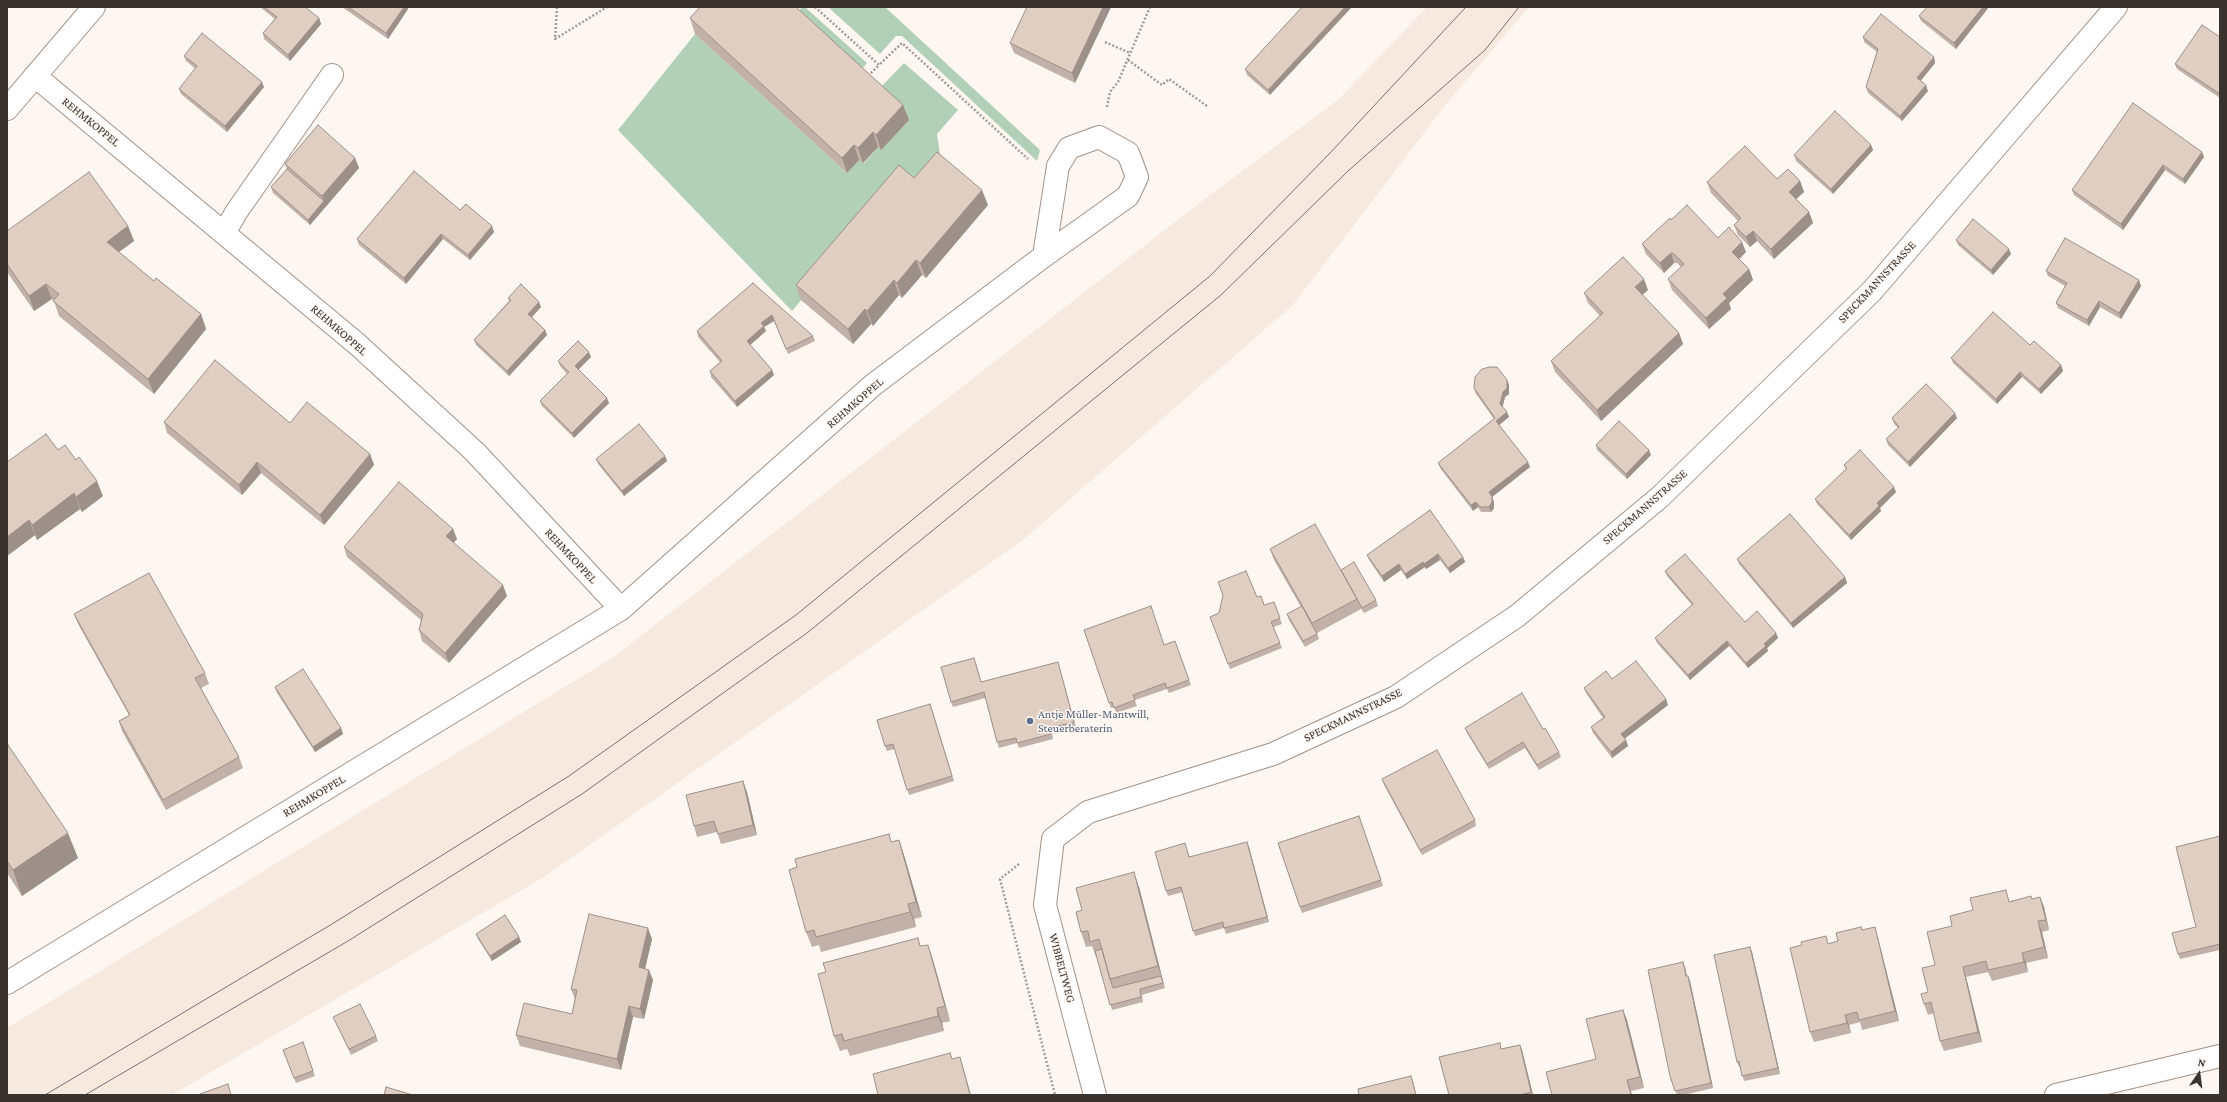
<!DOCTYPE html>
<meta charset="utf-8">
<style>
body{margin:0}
#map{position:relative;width:2227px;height:1102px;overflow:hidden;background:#fdf6f1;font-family:"Crimson Pro",serif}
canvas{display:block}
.frame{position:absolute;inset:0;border:8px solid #39322d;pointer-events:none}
.north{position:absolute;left:2179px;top:1054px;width:40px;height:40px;-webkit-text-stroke:3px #fdf6f1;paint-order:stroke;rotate:14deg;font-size:11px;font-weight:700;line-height:16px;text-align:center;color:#39322d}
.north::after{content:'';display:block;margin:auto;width:14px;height:18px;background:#39322d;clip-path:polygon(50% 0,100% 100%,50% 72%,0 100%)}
</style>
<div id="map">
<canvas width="2227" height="1102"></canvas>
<div class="frame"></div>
<div class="north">N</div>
</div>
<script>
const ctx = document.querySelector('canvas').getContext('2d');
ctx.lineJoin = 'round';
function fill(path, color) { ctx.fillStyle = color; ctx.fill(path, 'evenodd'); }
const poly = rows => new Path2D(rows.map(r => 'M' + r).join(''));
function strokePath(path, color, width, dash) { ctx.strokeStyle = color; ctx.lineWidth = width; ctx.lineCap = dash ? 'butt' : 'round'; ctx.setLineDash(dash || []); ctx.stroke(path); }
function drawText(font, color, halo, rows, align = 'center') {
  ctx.font = font + ' "Crimson Pro",serif'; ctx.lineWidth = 3; ctx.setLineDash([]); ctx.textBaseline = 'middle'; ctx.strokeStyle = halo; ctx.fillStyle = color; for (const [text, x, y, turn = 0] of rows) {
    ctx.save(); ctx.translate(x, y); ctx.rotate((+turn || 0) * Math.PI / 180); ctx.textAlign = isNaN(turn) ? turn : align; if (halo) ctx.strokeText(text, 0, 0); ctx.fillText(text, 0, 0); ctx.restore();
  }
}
fill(poly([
 [1427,7,1529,7,1447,103,1293,305,1024,539,544,877,172,1095,7,1095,7,1028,612,658,1206,198,1338,100]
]), '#f8e9df');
fill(poly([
 [802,7,805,7,867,63,858,74,795,16],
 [828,7,885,7,1040,150,1037,161,902,36,896,36,880,54],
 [695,34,847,173,859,160,864,163,878,147,882,150,877,91,904,63,958,110,937,134,942,167,919,193,904,180,792,311,618,130]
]), '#b2d0b8');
const minor = poly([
 [35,76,357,344,475,452,621,609],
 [224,233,237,211,332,75],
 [7,983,621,609,873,385,1044,256,1128,196,1137,177,1128,153,1099,137,1069,148,1058,166,1044,256],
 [1095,1095,1045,905,1053,839,1088,812,1273,754,1396,697,1517,616,1660,497,1872,291,2116,7],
 [2056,1095,2220,1056]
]);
const major = poly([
 [7,109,94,7]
]);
strokePath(minor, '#a29287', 24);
strokePath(major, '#a29287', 24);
strokePath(poly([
 [557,7,555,39,607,7],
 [815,7,879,65,902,43,1028,159],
 [1105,42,1130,53],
 [1128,60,1162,85,1169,79,1207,106],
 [868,76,879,65],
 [1107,107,1110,92,1118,82,1150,7],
 [1019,864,1000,879,1055,1095]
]), '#a39c97', 2.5, [2, 2]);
strokePath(minor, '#fff', 22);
strokePath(major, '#fff', 22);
strokePath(poly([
 [45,1095,332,924,569,776,796,615,1210,276,1331,152,1466,7],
 [85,1095,348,941,582,794,807,633,1221,295,1348,171,1485,50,1519,7]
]), '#79726d', 1);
fill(poly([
 [260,7,305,7,319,18,321,24,290,61,264,39,263,33,275,19],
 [342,7,407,7,408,9,388,39],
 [1111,7,1075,83,1014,53,1010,43],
 [1302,7,1270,95,1247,75,1245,69],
 [1927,7,1989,7,1956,49,1921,21,1919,16],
 [690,18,909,120,881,150,878,147,863,163,859,160,847,173,695,34],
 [1863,37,1934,57,1935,63,1920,81,1928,91,1902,121,1868,93,1866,87,1877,52,1864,42],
 [2220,37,2220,98,2177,69,2175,64],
 [184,56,264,87,227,132,181,94,179,89,196,69,186,61],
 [1871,145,1873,150,1833,194,1796,161,1794,155],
 [2202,152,2204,157,2185,184,2165,170,2123,230,2074,195,2072,190],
 [355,158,359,168,310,225,273,193,271,187,287,169,285,164],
 [914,178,988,205,926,278,922,275,902,298,899,295,873,326,871,324,853,344,801,300,796,285],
 [1777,179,1800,181,1804,192,1796,199,1809,212,1813,223,1774,259,1757,241,1750,247,1738,235,1734,225,1738,221,1711,193,1707,182],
 [1671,220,1718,238,1746,252,1739,259,1749,269,1753,280,1729,303,1731,309,1709,329,1672,290,1668,279,1681,267,1677,263,1674,263,1664,273,1646,254,1642,244],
 [128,226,134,241,119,252,154,281,201,314,206,329,154,394,59,316,54,301,52,299,34,311,7,272,7,231],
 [492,226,494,232,470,260,443,239,406,284,359,245,357,239],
 [1956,240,2011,254,1993,275,1958,245],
 [2046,271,2141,286,2121,319,2100,307,2089,326,2058,308,2056,303,2065,286,2048,276],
 [753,283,813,336,815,341,788,354,774,321,764,327,766,331,750,345,772,370,774,375,737,407,711,377,710,371,720,362,698,337,697,331],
 [1648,290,1642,295,1679,333,1683,344,1601,421,1555,372,1551,361,1600,316,1588,303,1584,293],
 [508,298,541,307,532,317,545,330,547,335,509,376,476,345,474,340,509,301],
 [2030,345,2061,365,2063,371,2041,394,2022,377,1997,404,1953,363,1951,358],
 [591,357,578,369,609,403,574,438,542,406,540,401,567,374,560,366,558,361],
 [1507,380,1509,385,1509,394,1505,397,1502,407,1509,417,1499,425,1530,467,1492,496,1494,502,1494,508,1491,512,1481,512,1478,507,1473,511,1440,468,1438,463,1494,419,1476,394,1474,388],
 [1892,418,1957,418,1910,467,1888,445,1886,439,1898,428,1894,424],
 [164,422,290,423,370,454,374,465,324,525,261,473,242,495,167,433],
 [1596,445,1651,455,1627,479,1597,450],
 [58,450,103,496,82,512,80,509,37,540,35,535,7,556],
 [665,456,667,461,624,496,598,464,596,459],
 [1844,465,1896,492,1880,508,1881,511,1851,540,1817,504,1815,499,1846,470],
 [1430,510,1463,557,1465,562,1450,573,1440,560,1426,569,1425,567,1407,579,1401,570,1384,582,1369,560,1367,555],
 [453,529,457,539,453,543,507,596,449,663,422,641,419,630,421,620,347,557,344,547],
 [1270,549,1341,570,1376,600,1378,606,1364,613,1360,607,1361,609,1317,633,1319,639,1305,647,1289,620,1287,614,1301,607,1274,560],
 [1737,559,1845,577,1847,583,1793,628,1739,564],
 [1665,571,1745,622,1776,633,1778,638,1767,648,1768,651,1748,668,1729,646,1690,680,1657,643,1655,638,1692,605,1667,576],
 [1257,597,1264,605,1274,602,1282,624,1273,627,1282,648,1230,669,1210,617],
 [74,614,205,673,209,684,201,688,239,757,243,768,166,810,122,731,119,721,129,715,78,624],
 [1084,630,1165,645,1175,641,1191,685,1169,693,1167,689,1135,700,1137,706,1116,713,1114,707,1111,708],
 [1058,662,1076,727,1052,733,1053,739,1019,748,1017,743,999,748,985,698,953,707,951,702,976,663,981,682],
 [1612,679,1668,705,1624,739,1626,740,1628,746,1612,758,1593,733,1591,727,1603,718,1586,693,1584,688],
 [275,687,341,728,343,734,315,752,277,693],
 [932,709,954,781,909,795,895,749,887,751,885,746],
 [1465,728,1543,729,1559,752,1561,757,1539,770,1525,748,1489,769,1467,733],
 [7,746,78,858,22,896,7,873],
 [1382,779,1475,820,1476,826,1422,855,1384,785],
 [747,792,757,835,721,844,717,832,697,837,694,826],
 [1359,816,1383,886,1302,913,1278,843],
 [2220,836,2220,950,2180,959,2178,954,2196,927],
 [899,840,904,855,922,917,914,919,916,927,821,952,819,945,812,947,806,932,892,842],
 [1249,847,1269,922,1226,934,1224,928,1195,936,1183,892,1168,896,1166,891,1187,849,1189,857],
 [1139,887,1165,988,1142,995,1143,1002,1112,1010,1097,956,1096,957,1092,946,1086,947,1081,932],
 [2040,897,2044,907,2049,930,2042,932,2048,958,2026,963,2028,972,1992,981,1988,972,1966,977,1982,1042,1944,1051,1940,1041,1934,1013,1928,1015,1924,1004,1928,992,1935,965,1952,926,2010,901,2032,899],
 [1863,930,1878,938,1899,1021,1862,1030,1860,1022,1849,1025,1851,1033,1814,1042,1810,1032,1828,944,1838,941],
 [476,934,519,937,521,942,492,961,478,939],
 [652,939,645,969,653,980,644,1019,633,1017,621,1070,520,1046,516,1035,572,1014,575,999,571,989],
 [920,946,933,960,950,1021,942,1023,944,1031,850,1056,847,1049,840,1051,834,1036],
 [1750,947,1752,952,1780,1074,1744,1081,1740,1067,1739,1067,1737,1062],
 [1685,967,1687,976,1688,976,1690,981,1713,1088,1684,1095,1677,1095,1670,1076],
 [1623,1010,1627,1020,1644,1088,1631,1091,1596,1059],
 [333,1017,376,1036,378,1041,351,1055],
 [303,1042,315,1076,296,1083,283,1050],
 [1520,1045,1522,1050,1533,1095,1449,1095,1502,1049]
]), '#c1b1a8');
fill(poly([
 [404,7,407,7,408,9,388,39,386,33],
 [1103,7,1111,7,1075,83,1072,73],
 [1345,7,1352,7,1270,95,1268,90],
 [1983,7,1989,7,1956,49,1954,43],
 [319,18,321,24,290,61,288,55],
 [1934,57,1935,63,1919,83,1917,78],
 [262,82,264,87,227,132,225,126],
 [1926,85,1928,91,1902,121,1900,116],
 [903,105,909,120,881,150,876,135],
 [873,132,878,147,863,163,858,148],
 [854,145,859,160,847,173,842,158],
 [1871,145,1873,150,1833,194,1831,189],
 [2202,152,2204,157,2185,184,2183,179],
 [355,158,359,168,310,225,308,220,324,201,322,196],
 [2163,165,2165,170,2123,230,2121,224],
 [1800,181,1804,192,1793,202,1789,192],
 [982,190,988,205,926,278,920,263],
 [1809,212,1813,223,1774,259,1771,249],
 [128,226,134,241,112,257,107,242],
 [492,226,494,232,470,260,468,255],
 [1753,231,1757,241,1750,247,1746,237],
 [441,234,443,239,406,284,404,278],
 [1742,242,1746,252,1736,262,1732,252],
 [2009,249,2011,254,1993,275,1991,270],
 [1671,253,1674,263,1664,273,1660,263],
 [916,260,922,275,902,298,897,283],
 [1749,269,1753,280,1729,303,1731,309,1709,329,1706,318,1723,294],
 [1644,279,1648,290,1639,298,1635,287],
 [894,280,899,295,873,326,867,311],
 [2139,280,2141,286,2121,319,2119,313],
 [46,284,52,299,34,311,29,296],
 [2099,301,2100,307,2089,326,2087,320],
 [539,302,541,307,530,319,528,314],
 [865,309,871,324,853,344,848,329],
 [201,314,206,329,154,394,148,379],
 [772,315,774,321,764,327,766,331,749,346,747,341,761,323],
 [545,330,547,335,509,376,507,371],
 [1679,333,1683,344,1601,421,1597,410],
 [589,352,591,357,577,371,575,366],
 [2061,365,2063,371,2041,394,2039,389],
 [772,370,774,375,737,407,735,401],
 [2020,372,2022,377,1997,404,1996,399],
 [1507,380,1509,385,1509,394,1505,397,1502,409,1500,404,1503,392],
 [607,398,609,403,574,438,572,433],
 [1507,412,1509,417,1498,426,1496,421],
 [1955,413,1957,418,1910,467,1908,462],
 [1649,450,1651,455,1627,479,1626,474],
 [370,454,374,465,324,525,320,515],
 [665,456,667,461,624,496,622,491],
 [257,462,261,473,242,495,239,485],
 [1528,462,1530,467,1491,498,1489,492],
 [97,481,103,496,82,512,76,497],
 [1894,487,1896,492,1880,508,1881,511,1851,540,1849,535,1877,503],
 [74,493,80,509,37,540,32,525],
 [1492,497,1494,502,1494,508,1491,512,1489,507],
 [1476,502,1478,507,1473,511,1471,505],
 [29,520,35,535,7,556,7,537],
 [453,529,457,539,450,547,446,536],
 [1438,554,1440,560,1426,569,1424,564],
 [1463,557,1465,562,1450,573,1448,568],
 [1423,562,1425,567,1407,579,1405,574],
 [1399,564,1401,570,1384,582,1382,576],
 [1845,577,1847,583,1793,628,1791,623],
 [503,585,507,596,449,663,445,653],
 [1776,633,1778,638,1767,648,1768,651,1748,668,1746,663,1764,644],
 [1727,641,1729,646,1690,680,1688,675],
 [1666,699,1668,705,1623,740,1621,734],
 [341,728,343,734,315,752,313,747],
 [1626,740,1628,746,1612,758,1611,752],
 [743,781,747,792,757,835,753,825],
 [68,833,78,858,22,896,13,870],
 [899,840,904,855,922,917,916,902],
 [1247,842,1249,847,1269,922,1267,917],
 [1134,872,1139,887,1163,981,1158,966],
 [2040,897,2044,907,2049,930,2046,920],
 [908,904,914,919,916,927,910,912],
 [2038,921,2042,932,2048,958,2044,947],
 [1875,927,1878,938,1899,1021,1895,1011],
 [648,928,652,939,643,977,639,967],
 [519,937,521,942,492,961,490,956],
 [928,945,933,960,950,1021,945,1006],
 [1750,947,1752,952,1780,1074,1778,1068],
 [2022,953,2026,963,2028,972,2024,962],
 [1683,962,1685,967,1688,982,1686,976],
 [1963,967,1966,977,1982,1042,1978,1032],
 [649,970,653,980,644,1019,640,1009],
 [1688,976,1690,981,1713,1088,1711,1083],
 [629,1006,633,1017,621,1070,617,1059],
 [937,1008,942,1023,944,1031,938,1016],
 [1623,1010,1627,1020,1644,1088,1640,1077],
 [1845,1015,1849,1025,1851,1033,1847,1023],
 [1520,1045,1522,1050,1533,1095,1531,1092],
 [960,1057,963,1067,971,1095,970,1095],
 [1411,1076,1413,1081,1416,1095],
 [1627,1080,1631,1091,1632,1095,1631,1095]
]), '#9d9088');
const building = poly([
 [264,7,305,7,319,18,288,55,263,33,277,17,264,7],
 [348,7,404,7,386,33,348,7],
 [700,7,796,7,903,105,876,135,873,132,858,148,854,145,842,158,690,18,700,7],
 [1027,7,1103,7,1072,73,1010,43,1027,7],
 [1302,7,1345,7,1268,90,1245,69,1302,7],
 [1927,7,1983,7,1954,43,1919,16,1927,7],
 [1881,14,1934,57,1917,78,1926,85,1900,116,1866,87,1878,49,1863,37,1881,14],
 [2202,25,2220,37,2220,94,2175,64,2202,25],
 [202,33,262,82,225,126,179,89,197,66,184,56,202,33],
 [2133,103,2202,152,2183,179,2163,165,2121,224,2072,190,2133,103],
 [1835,111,1871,145,1831,189,1794,155,1835,111],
 [318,125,355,158,322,196,285,164,318,125],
 [1745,146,1777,179,1788,169,1800,181,1789,192,1809,212,1771,249,1753,231,1746,237,1734,225,1741,218,1707,182,1745,146],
 [937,152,982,190,920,263,916,260,897,283,894,280,867,311,865,309,848,329,796,285,899,165,914,178,937,152],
 [287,169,324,201,308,220,271,187,287,169],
 [414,171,460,210,466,204,492,226,468,255,441,234,404,278,357,239,414,171],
 [89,172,128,226,107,242,154,281,156,278,201,314,148,379,53,301,59,294,46,284,29,296,7,264,7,231,89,172],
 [1687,205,1718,238,1729,227,1742,242,1732,252,1749,269,1723,294,1727,298,1706,318,1668,279,1684,264,1673,253,1671,253,1660,263,1642,244,1670,218,1671,220,1687,205],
 [1973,219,2009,249,1991,270,1956,240,1973,219],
 [2065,238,2139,280,2119,313,2099,301,2087,320,2056,303,2067,283,2046,271,2065,238],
 [1623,257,1644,279,1635,287,1679,333,1597,410,1551,361,1603,313,1584,293,1623,257],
 [753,283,813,336,786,349,772,315,761,323,764,326,747,341,772,370,735,401,710,371,722,361,697,331,753,283],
 [521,284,539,302,528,314,545,330,507,371,474,340,511,300,508,298,521,284],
 [1993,312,2030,345,2034,341,2061,365,2039,389,2020,372,1996,399,1951,358,1993,312],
 [578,341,589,352,575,366,607,398,572,433,540,401,569,372,558,361,578,341],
 [215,360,290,423,307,402,370,454,320,515,257,462,239,485,164,422,215,360],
 [1490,367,1497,367,1507,380,1507,388,1503,392,1500,404,1507,412,1496,421,1528,462,1489,492,1492,497,1492,502,1489,507,1480,507,1476,502,1471,505,1438,463,1495,418,1474,388,1475,377,1482,369,1490,367],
 [1926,384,1955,413,1908,462,1886,439,1899,427,1892,418,1926,384],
 [1619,421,1649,450,1626,474,1596,445,1619,421],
 [639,424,665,456,622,491,596,459,639,424],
 [46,434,58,450,65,445,76,460,79,457,97,481,76,497,74,493,32,525,29,520,7,537,7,462,46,434],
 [1860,450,1894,487,1877,503,1879,506,1849,535,1815,499,1847,468,1844,465,1860,450],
 [399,482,453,529,446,536,503,585,445,653,419,630,423,614,344,547,399,482],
 [1430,510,1463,557,1448,568,1438,554,1424,564,1423,562,1405,574,1399,564,1382,576,1367,555,1430,510],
 [1790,514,1845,577,1791,623,1737,559,1790,514],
 [1315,524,1357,599,1312,623,1270,549,1315,524],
 [1685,554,1745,622,1757,611,1776,633,1764,644,1766,646,1746,663,1727,641,1688,675,1655,638,1693,604,1665,571,1685,554],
 [1354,562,1376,600,1362,608,1341,570,1354,562],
 [1246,571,1257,597,1261,596,1264,605,1274,602,1280,618,1271,622,1280,643,1228,664,1210,617,1219,613,1223,595,1218,582,1246,571],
 [149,573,205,673,195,678,239,757,163,800,119,721,130,715,74,614,149,573],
 [1151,606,1164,645,1175,641,1189,680,1167,688,1165,683,1133,695,1135,700,1114,708,1112,702,1109,703,1084,630,1151,606],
 [1302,606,1317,634,1303,641,1287,614,1302,606],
 [974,658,981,682,1058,662,1074,722,1050,728,1051,734,1017,743,1016,738,997,742,984,692,951,702,941,667,974,658],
 [1636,661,1666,699,1621,734,1626,740,1611,752,1591,727,1605,717,1584,688,1606,671,1612,679,1636,661],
 [303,669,341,728,313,747,275,687,303,669],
 [1522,693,1543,729,1545,728,1559,752,1537,765,1523,742,1487,764,1465,728,1522,693],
 [930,704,952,776,907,790,893,744,885,746,877,720,930,704],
 [8,745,68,833,13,870,7,861,7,746,8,745],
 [1437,750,1475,820,1420,850,1382,779,1437,750],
 [743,781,753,825,718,834,714,821,694,826,686,795,743,781],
 [1359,816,1381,880,1300,907,1278,843,1359,816],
 [889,834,891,842,899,840,916,902,908,904,910,912,816,937,814,930,806,932,789,870,797,867,795,859,889,834],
 [2220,836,2220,944,2178,954,2172,933,2196,927,2176,847,2220,836],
 [1247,842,1267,917,1224,928,1223,922,1193,931,1181,887,1166,891,1155,852,1185,843,1189,857,1247,842],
 [1134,872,1158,966,1110,979,1099,939,1090,942,1088,931,1081,932,1076,912,1082,910,1076,888,1134,872],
 [2006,890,2009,902,2031,896,2032,899,2040,897,2046,920,2038,921,2044,947,2022,953,2024,962,1988,970,1986,961,1963,967,1978,1032,1940,1041,1931,1002,1924,1004,1921,994,1928,992,1922,968,1935,965,1927,932,1952,926,1950,916,1973,910,1970,898,2006,890],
 [589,914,648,928,639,967,649,970,640,1009,629,1006,617,1059,516,1035,524,1003,572,1014,577,990,571,989,589,914],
 [505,915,519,937,490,956,476,934,505,915],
 [1861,927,1862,930,1875,927,1895,1011,1859,1020,1857,1012,1845,1015,1847,1023,1810,1032,1790,948,1802,945,1801,942,1826,936,1828,944,1838,941,1836,933,1861,927],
 [918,938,920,946,928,945,945,1006,937,1008,938,1016,844,1041,842,1034,834,1036,818,974,826,972,823,963,918,938],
 [1750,947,1778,1068,1742,1076,1739,1061,1737,1062,1714,955,1750,947],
 [1102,949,1110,979,1113,988,1161,976,1163,983,1140,989,1141,997,1110,1005,1095,951,1102,949],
 [1683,962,1686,976,1688,976,1711,1083,1675,1091,1670,1076,1648,970,1683,962],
 [360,1004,376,1036,349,1049,333,1017,360,1004],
 [1623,1010,1640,1077,1627,1080,1631,1095,1552,1095,1546,1072,1596,1059,1586,1019,1623,1010],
 [303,1042,313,1071,294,1078,283,1050,303,1042],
 [1500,1043,1501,1049,1520,1045,1531,1092,1520,1095,1449,1095,1439,1057,1500,1043],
 [950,1053,952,1059,960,1057,970,1095,878,1095,873,1074,950,1053],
 [1411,1076,1416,1095,1359,1095,1358,1089,1411,1076],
 [228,1084,231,1095,200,1095,200,1094,228,1084],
 [386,1087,413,1095,384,1095,386,1087]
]);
fill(building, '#e0cec3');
strokePath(building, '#9d9088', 1);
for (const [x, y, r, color] of [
 [1030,721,4,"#5c6f8a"]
]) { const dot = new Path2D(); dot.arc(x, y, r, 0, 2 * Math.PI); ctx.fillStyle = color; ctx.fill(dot); strokePath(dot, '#fdf6f1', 1.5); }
drawText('12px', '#39322d', '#fdf6f1', [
 ["REHMKOPPEL",91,122,39],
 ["SPECKMANNSTRASSE",1877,282,-47],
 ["REHMKOPPEL",339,330,41],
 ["REHMKOPPEL",855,403,-41],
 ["SPECKMANNSTRASSE",1645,507,-41],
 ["REHMKOPPEL",571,556,47],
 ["SPECKMANNSTRASSE",1353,715,-26],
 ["REHMKOPPEL",314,796,-31],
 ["WIBBELTWEG",1062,968,75]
]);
drawText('12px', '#4e5e75', '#fdf6f1', [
 ["Antje Müller-Mantwill,",1038,714],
 ["Steuerberaterin",1038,728]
], 'left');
</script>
